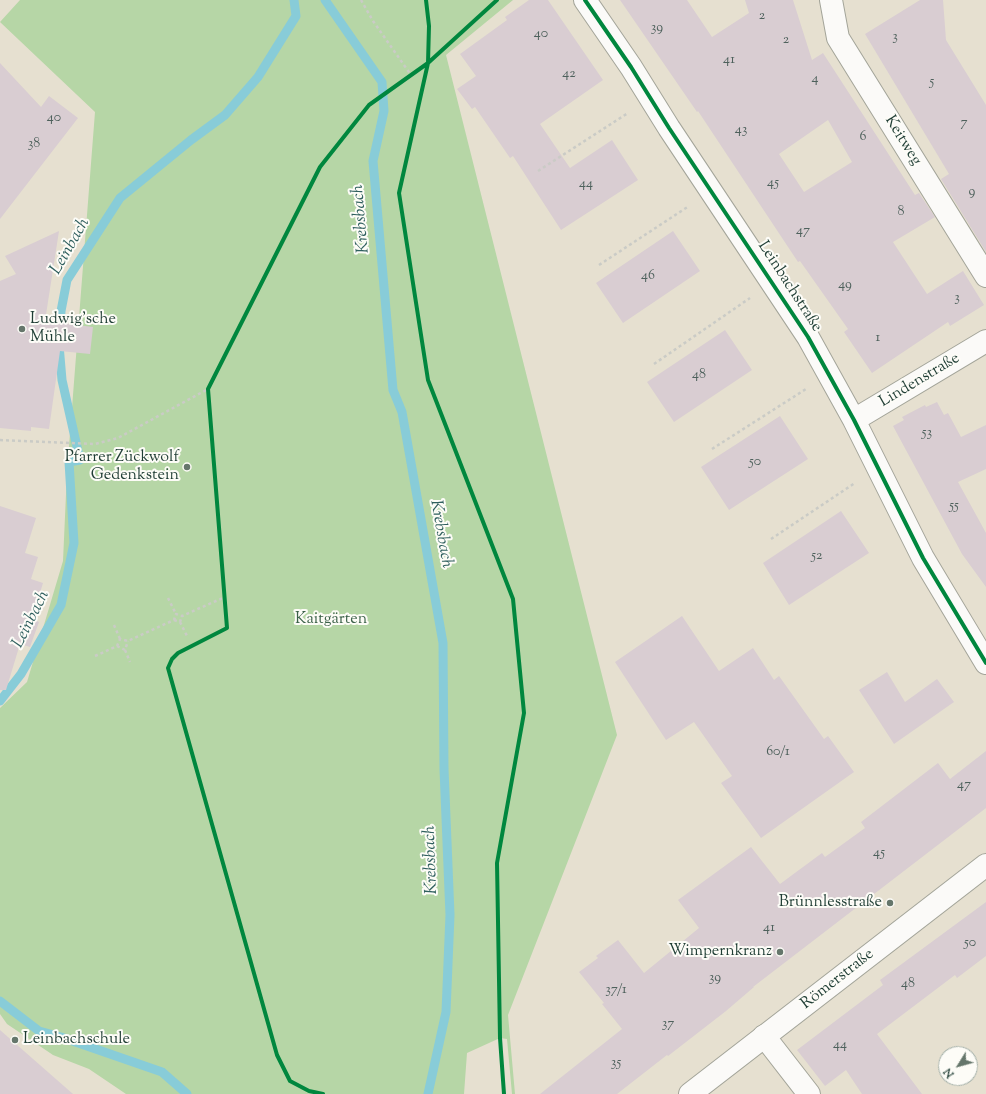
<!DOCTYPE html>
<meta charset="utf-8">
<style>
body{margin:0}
#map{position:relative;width:986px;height:1094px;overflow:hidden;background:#e6e0d0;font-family:"Sorts Mill Goudy",serif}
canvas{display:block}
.north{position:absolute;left:938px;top:1046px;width:40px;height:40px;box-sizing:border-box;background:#fdfcf7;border:1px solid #a4b0a9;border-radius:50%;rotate:233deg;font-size:11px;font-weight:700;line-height:16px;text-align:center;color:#1f3d34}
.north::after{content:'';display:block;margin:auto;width:14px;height:18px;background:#65766b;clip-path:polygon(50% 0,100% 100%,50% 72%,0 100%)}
</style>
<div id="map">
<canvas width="986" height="1094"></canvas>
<div class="north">N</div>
</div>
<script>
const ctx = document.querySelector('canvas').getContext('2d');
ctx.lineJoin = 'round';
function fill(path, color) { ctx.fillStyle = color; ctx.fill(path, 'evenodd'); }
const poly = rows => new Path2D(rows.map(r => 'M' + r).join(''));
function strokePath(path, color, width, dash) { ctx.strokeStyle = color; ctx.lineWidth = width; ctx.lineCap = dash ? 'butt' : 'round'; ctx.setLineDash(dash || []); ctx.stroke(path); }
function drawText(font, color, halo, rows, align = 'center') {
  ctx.font = font + ' "Sorts Mill Goudy",serif'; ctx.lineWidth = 4; ctx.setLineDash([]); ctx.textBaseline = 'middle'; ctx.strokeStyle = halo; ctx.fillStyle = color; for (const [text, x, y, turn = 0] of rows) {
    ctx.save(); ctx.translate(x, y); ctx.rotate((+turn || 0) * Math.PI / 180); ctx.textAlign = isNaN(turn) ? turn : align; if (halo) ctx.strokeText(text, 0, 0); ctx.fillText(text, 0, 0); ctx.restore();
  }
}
fill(poly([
 [20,0,513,0,446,55,617,735,508,1015,515,1094,512,1094,507,1039,500,1038,467,1053,464,1094,126,1094,89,1069,53,1055,7,1024,0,1014,0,708,27,682,63,561,67,472,95,112,0,22]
]), '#b6d6a6');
strokePath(poly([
 [325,0,382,82,384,111,373,161,393,390,402,412,443,643,444,769,450,915,446,1012,428,1094],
 [0,701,21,674,61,605,74,543,69,462,80,460,62,380,59,345,61,311,67,280,120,198,191,140,225,115,258,77,296,16,294,0],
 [0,1001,39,1031,61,1037,162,1072,187,1094]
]), '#88ccd8', 9);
fill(poly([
 [529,0,548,0,603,80,540,124,570,168,612,140,638,180,561,230,513,156,510,158,475,107,472,109,457,89,476,76,460,54,507,20,505,17],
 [620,0,687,0,712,37,749,13,745,0,793,0,812,60,823,53,915,195,919,193,935,217,893,242,927,294,963,271,984,305,950,326,948,322,872,373,844,332,848,329,800,261,798,262,698,111,697,112],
 [828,120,852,162,804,192,779,154],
 [920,0,943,0,946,40,986,105,986,252,941,179,949,174,865,34],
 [0,63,41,107,49,96,78,118,0,219],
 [59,231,45,321,93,327,90,354,60,351,49,429,31,427,31,431,0,428,0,281,16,274,5,256],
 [673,231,700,271,623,323,596,283],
 [725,330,752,370,674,422,647,382],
 [937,402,944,415,948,413,961,437,986,425,986,469,958,482,986,533,986,587,962,554,893,426,904,420,902,417,925,405,926,407],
 [780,416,808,459,729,510,701,467],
 [0,506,36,518,25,553,38,557,31,579,43,583,32,619,39,622,30,647,20,644,6,690,0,690],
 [841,511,869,553,789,605,763,563],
 [682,616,719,671,753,648,774,680,779,676,824,739,828,736,854,772,761,838,721,783,732,776,694,722,666,740,615,662],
 [887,672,905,702,937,679,954,702,894,744,859,690],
 [986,751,986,808,753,987,754,987,726,1011,668,1056,667,1055,617,1094,540,1094,622,1029,602,1004,604,1003,579,972,598,958,596,956,618,940,644,973,699,928,678,900,751,847,780,884,822,853,825,857,865,828,861,822,938,763,950,779],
 [986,902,986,956,957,978,955,975,877,1034,922,1094,862,1094,846,1070,825,1086,797,1050,883,985,880,980],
 [0,1030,73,1094,0,1094]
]), '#d9cdd2');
const street = poly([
 [585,0,631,67,669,128,808,337,854,420,923,558,986,663],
 [831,0,838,38,986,276],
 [854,420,986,341],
 [764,1036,809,1094]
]);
const secondary = poly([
 [690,1094,986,865]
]);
strokePath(street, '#a3a499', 24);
strokePath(secondary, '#a3a499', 24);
strokePath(poly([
 [361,0,373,21,411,75],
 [426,0,429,26,428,62],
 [538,171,628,113],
 [599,265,689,206],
 [654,364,750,298],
 [0,440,95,444,118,438,208,389],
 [712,449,806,389],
 [771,539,855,483],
 [168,598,176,614],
 [174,620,180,622,182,616],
 [180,622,188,638],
 [114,625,120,639],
 [117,646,125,650,128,641],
 [125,650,130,662],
 [95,656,117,646,120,639,128,641,174,620,176,614,182,616,225,597],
 [323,1094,309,1091,290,1081,277,1055,168,668,172,659,178,653,227,628,208,389,320,167,369,105,428,63,497,0]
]), '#cacbc6', 2.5, [3, 3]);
strokePath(street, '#fbfaf8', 22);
strokePath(secondary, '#fbfaf8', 22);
strokePath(poly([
 [426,0,429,26,428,63,399,193,428,380,513,599,524,713,497,863,500,1038,504,1094],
 [585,0,631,67,669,128,808,337,854,420,923,558,986,663],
 [323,1094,309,1091,290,1081,277,1055,168,668,172,659,178,653,227,628,208,389,320,167,369,105,428,63,497,0]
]), '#00873e', 4);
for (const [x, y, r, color] of [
 [22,329,4,"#65766b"],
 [187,467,4,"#65766b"],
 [890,903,4,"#65766b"],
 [780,952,4,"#65766b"],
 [15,1040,4,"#65766b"]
]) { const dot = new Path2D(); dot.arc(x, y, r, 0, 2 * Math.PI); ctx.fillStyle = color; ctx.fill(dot); strokePath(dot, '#fdfcf7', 1.5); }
drawText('14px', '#4e615c', null, [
 ["2",762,17],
 ["39",657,29],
 ["40",541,35],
 ["3",895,38],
 ["2",786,41],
 ["41",729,61],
 ["42",569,75],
 ["4",815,80],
 ["5",932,83],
 ["40",54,119],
 ["7",964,124],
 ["43",741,131],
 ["6",863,138],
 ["38",34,145],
 ["45",773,184],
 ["44",586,185],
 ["9",972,193],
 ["8",901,213],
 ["47",803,232],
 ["46",648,277],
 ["49",845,286],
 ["3",957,299],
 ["1",878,339],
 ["48",699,376],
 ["53",927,434],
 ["50",755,463],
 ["55",954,507],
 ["52",817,557],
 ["60/1",778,753],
 ["47",964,786],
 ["45",879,854],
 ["41",769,929],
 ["50",970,944],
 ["39",715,979],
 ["48",908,985],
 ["37/1",616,991],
 ["37",668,1025],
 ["44",840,1046],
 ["35",616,1064]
]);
drawText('16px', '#1f3d34', '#fdfcf7', [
 ["Keitweg",902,141,58],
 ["Leinbachstraße",789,287,57],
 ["Lindenstraße",920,381,-31],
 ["Römerstraße",838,980,-38]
]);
drawText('16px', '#1f3d34', '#fdfcf7', [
 ["Ludwig’sche",30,320,"left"],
 ["Mühle",30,338,"left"],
 ["Pfarrer Zückwolf",179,458],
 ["Gedenkstein",179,476],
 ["Brünnlesstraße",882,903],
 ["Wimpernkranz",772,952],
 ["Leinbachschule",23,1040,"left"]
], 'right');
drawText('16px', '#3b6148', '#fdfcf7', [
 ["Kaitgärten",331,620]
]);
drawText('italic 17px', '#2f5f5e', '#fdfcf7', [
 ["Krebsbach",362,219,-95],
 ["Leinbach",71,247,-60],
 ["Krebsbach",440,534,80],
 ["Leinbach",32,620,-63],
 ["Krebsbach",432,860,-92]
]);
</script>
